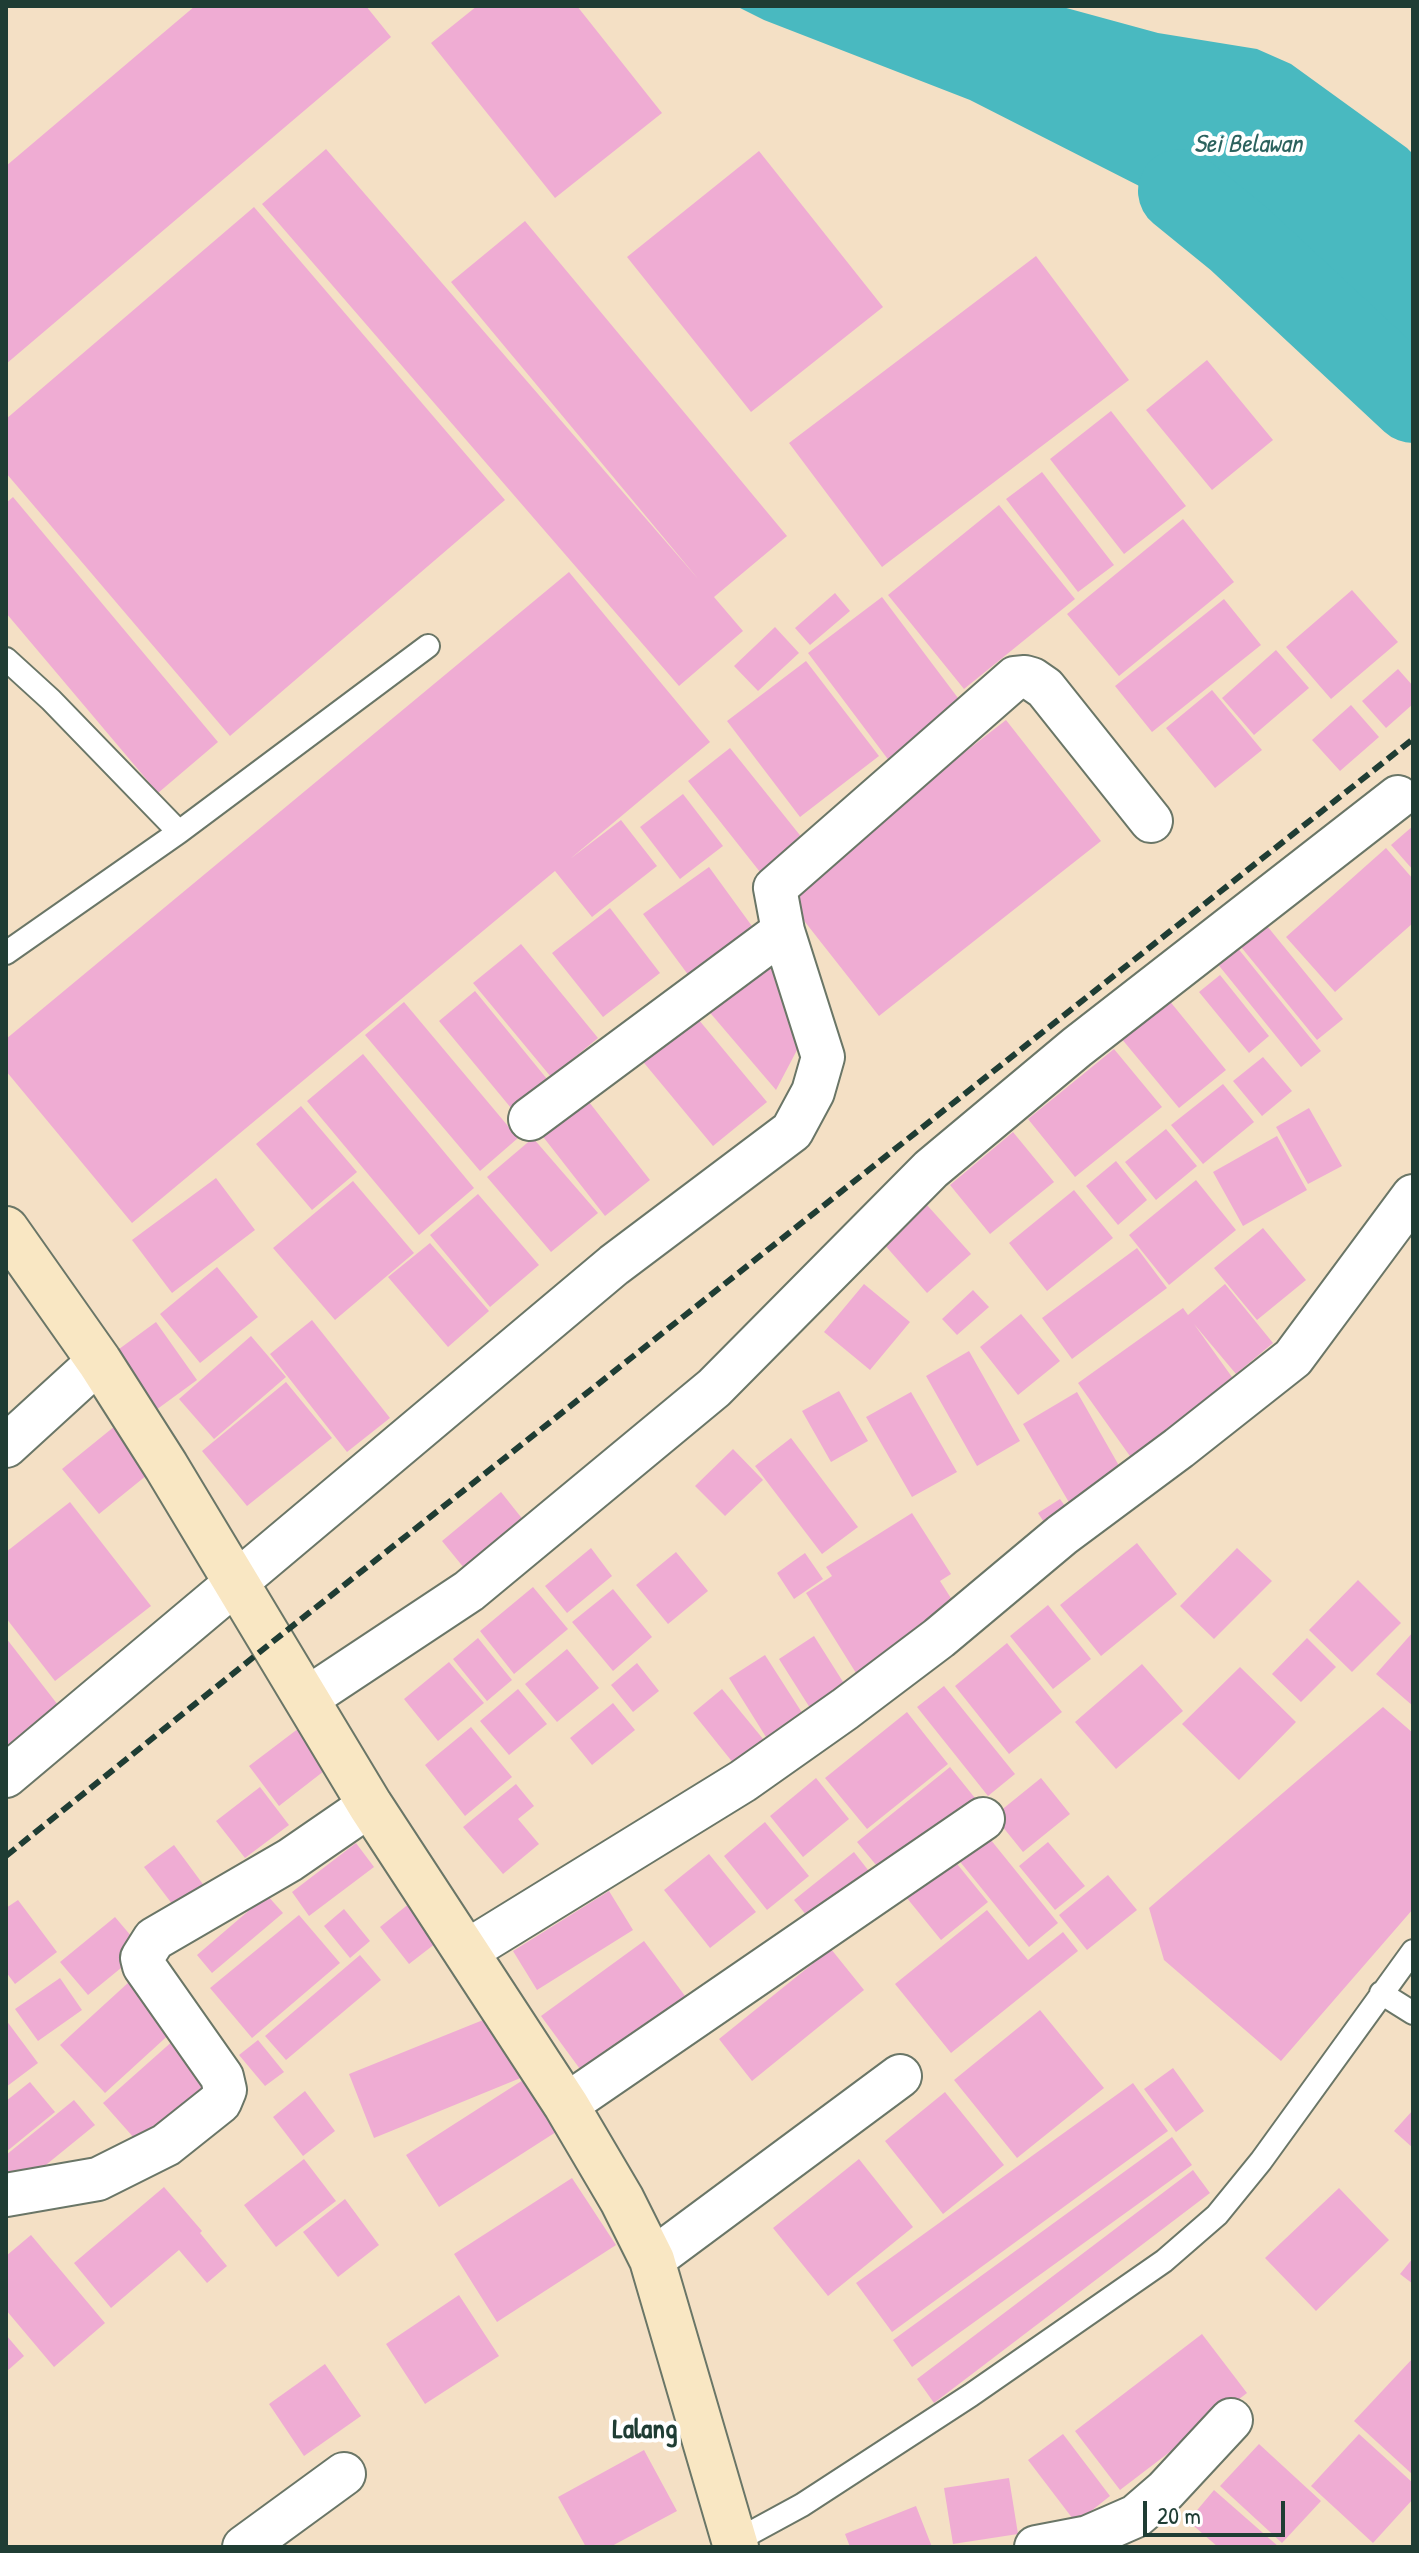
<!DOCTYPE html>
<style>
body{margin:0}
#map{position:relative;width:1419px;height:2553px;overflow:hidden;background:#f4e0c5;font-family:"Patrick Hand",sans-serif}
canvas{display:block}
.frame{position:absolute;inset:0;border:8px solid #1f3d34;pointer-events:none}
.scale{position:absolute;left:1143px;top:2501px;width:142px;height:36px;box-sizing:border-box;border:4px solid #1f3d34;border-top:0;padding-left:10px;font-size:24px;line-height:28px;white-space:nowrap;color:#1f3d34;-webkit-text-stroke:6px #fff;paint-order:stroke}
</style>
<div id="map">
<canvas width="1419" height="2553"></canvas>
<div class="frame"></div>
<div class="scale">20 m</div>
</div>
<script>
const ctx = document.querySelector('canvas').getContext('2d');
ctx.lineJoin = 'round';
function fill(path, color) { ctx.fillStyle = color; ctx.fill(path, 'evenodd'); }
const poly = rows => new Path2D(rows.map(r => 'M' + r).join(''));
function strokePath(path, color, width, dash) { ctx.strokeStyle = color; ctx.lineWidth = width; ctx.lineCap = dash ? 'butt' : 'round'; ctx.setLineDash(dash || []); ctx.stroke(path); }
function drawText(font, color, halo, rows, align = 'center') {
  ctx.font = font + ' "Patrick Hand",sans-serif'; ctx.lineWidth = 8; ctx.setLineDash([]); ctx.textBaseline = 'middle'; ctx.strokeStyle = halo; ctx.fillStyle = color; for (const [text, x, y, turn = 0] of rows) {
    ctx.save(); ctx.translate(x, y); ctx.rotate((+turn || 0) * Math.PI / 180); ctx.textAlign = isNaN(turn) ? turn : align; if (halo) ctx.strokeText(text, 0, 0); ctx.fillText(text, 0, 0); ctx.restore();
  }
}
fill(poly([
 [736,6,1059,6,1158,33,1257,49,1291,64,1407,148,1413,154,1413,388,1296,285,1155,194,970,100,764,20]
]), '#49b9c0');
strokePath(poly([
 [1180,191,1239,239,1413,401]
]), '#49b9c0', 84);
fill(poly([
 [195,6,366,6,391,37,6,364,6,166],
 [477,6,577,6,662,113,555,198,431,43],
 [326,149,699,580,451,282,525,221,787,536,714,597,743,631,679,686,262,204],
 [759,151,883,307,751,412,627,257],
 [254,207,505,500,230,736,6,473,6,419],
 [1036,256,1129,380,882,567,789,443],
 [1207,360,1273,440,1212,490,1146,410],
 [1111,411,1186,506,1124,554,1050,459],
 [1042,472,1114,565,1078,592,1006,499],
 [13,497,218,742,158,793,6,613,6,503],
 [999,505,1075,599,964,689,888,595],
 [1183,519,1234,582,1119,676,1067,614],
 [569,572,710,742,570,859,621,820,657,866,592,917,555,871,132,1223,6,1071,6,1039],
 [1352,590,1398,642,1331,699,1286,647],
 [835,593,850,611,810,645,795,628],
 [882,597,964,706,890,762,808,653],
 [1224,599,1261,645,1152,732,1115,686],
 [775,627,799,653,758,691,734,666],
 [1276,650,1309,688,1254,735,1222,698],
 [806,661,879,756,800,817,727,721],
 [1398,669,1413,686,1413,704,1386,728,1362,701],
 [1212,690,1262,750,1215,788,1166,728],
 [1351,705,1379,737,1340,771,1312,740],
 [1006,720,1101,841,879,1016,783,894],
 [730,748,803,839,760,872,688,781],
 [683,794,723,846,680,879,640,827],
 [1413,826,1413,870,1391,845],
 [1386,848,1413,879,1413,923,1335,992,1286,937],
 [709,867,757,933,692,980,643,914],
 [610,908,660,973,603,1017,552,953],
 [1263,921,1343,1019,1317,1040,1237,942],
 [1232,941,1321,1051,1301,1067,1212,957],
 [521,944,598,1038,551,1077,473,983],
 [774,954,807,1031,776,1090,706,1008],
 [1220,975,1269,1036,1249,1053,1199,992],
 [475,991,547,1079,511,1108,439,1021],
 [1168,999,1226,1070,1179,1108,1121,1038],
 [404,1002,518,1138,480,1171,365,1035],
 [689,1008,767,1102,713,1146,635,1052],
 [1114,1049,1162,1107,1075,1177,1028,1119],
 [363,1054,474,1188,419,1235,307,1101],
 [1263,1057,1292,1091,1262,1116,1233,1081],
 [1223,1084,1254,1122,1203,1164,1171,1125],
 [582,1093,650,1180,605,1216,537,1129],
 [301,1106,357,1172,312,1210,256,1144],
 [1309,1108,1342,1166,1308,1184,1276,1127],
 [1166,1129,1197,1166,1156,1200,1125,1162],
 [1013,1132,1054,1182,990,1234,950,1185],
 [1277,1136,1307,1190,1243,1226,1213,1172],
 [533,1138,598,1213,551,1252,487,1177],
 [1116,1161,1147,1200,1118,1225,1086,1186],
 [216,1178,255,1230,172,1293,132,1240],
 [1196,1180,1236,1230,1169,1285,1129,1235],
 [353,1181,414,1253,335,1320,273,1248],
 [1074,1190,1113,1238,1047,1291,1009,1243],
 [478,1194,539,1265,490,1307,430,1235],
 [927,1205,971,1254,927,1293,883,1243],
 [1263,1228,1306,1280,1257,1320,1214,1268],
 [430,1243,489,1311,448,1347,388,1277],
 [1137,1248,1167,1288,1072,1359,1042,1318],
 [217,1267,258,1317,200,1363,160,1314],
 [864,1284,910,1322,870,1370,824,1332],
 [1225,1284,1273,1343,1236,1374,1194,1324,1242,1391,1137,1466,1078,1383,1183,1308,1188,1315],
 [973,1290,989,1307,957,1335,942,1319],
 [1021,1314,1060,1361,1018,1395,980,1347],
 [312,1320,390,1418,347,1452,270,1354],
 [156,1322,197,1380,156,1410,115,1352],
 [251,1336,286,1377,214,1439,179,1399],
 [969,1351,1020,1441,977,1466,926,1376],
 [286,1382,332,1438,247,1506,202,1451],
 [839,1391,868,1441,831,1462,802,1411],
 [911,1392,957,1472,912,1497,866,1417],
 [1077,1392,1130,1485,1077,1516,1023,1424],
 [115,1426,152,1471,99,1514,62,1469],
 [791,1438,858,1527,822,1554,755,1466],
 [733,1449,763,1480,725,1516,695,1486],
 [501,1492,532,1531,473,1579,442,1541],
 [1060,1499,1075,1520,1053,1536,1038,1513],
 [70,1502,151,1606,55,1681,6,1618,6,1552],
 [912,1513,951,1574,940,1581,963,1617,861,1681,806,1593,832,1576,826,1567],
 [1137,1543,1177,1594,1101,1656,1060,1605],
 [591,1548,612,1576,567,1613,545,1586],
 [1237,1548,1272,1581,1214,1639,1180,1606],
 [676,1552,708,1591,668,1624,636,1585],
 [805,1553,823,1579,794,1599,777,1573],
 [1358,1580,1401,1623,1352,1672,1309,1630],
 [533,1587,568,1629,514,1674,480,1631],
 [613,1589,652,1637,613,1671,572,1622],
 [1048,1605,1091,1659,1053,1689,1010,1636],
 [1413,1632,1413,1706,1376,1674],
 [814,1636,852,1696,817,1719,779,1659],
 [6,1638,65,1714,6,1761],
 [478,1638,512,1680,487,1701,453,1659],
 [1307,1638,1336,1667,1301,1702,1272,1674],
 [1007,1643,1062,1712,1009,1754,955,1686],
 [567,1649,599,1688,557,1722,525,1684],
 [765,1655,808,1722,771,1745,729,1678],
 [449,1662,484,1703,438,1741,404,1699],
 [637,1663,659,1691,633,1712,611,1685],
 [1142,1664,1183,1711,1116,1769,1075,1722],
 [1240,1667,1296,1722,1239,1780,1182,1724],
 [944,1686,1015,1774,988,1796,917,1707],
 [518,1689,547,1724,509,1755,480,1721],
 [722,1689,768,1745,738,1769,693,1713],
 [613,1703,635,1730,592,1765,570,1738],
 [1383,1707,1413,1733,1413,1909,1281,2061,1164,1960,1149,1908],
 [907,1712,948,1764,867,1829,825,1778],
 [303,1725,333,1764,279,1806,249,1766],
 [471,1727,512,1777,465,1816,425,1765],
 [950,1767,979,1803,886,1877,857,1842],
 [816,1778,849,1819,803,1857,770,1816],
 [1041,1778,1070,1814,1023,1852,994,1816],
 [516,1784,534,1806,518,1819,539,1844,503,1874,463,1827],
 [260,1787,289,1825,245,1858,216,1821],
 [765,1822,809,1876,767,1910,724,1856],
 [982,1829,1058,1923,1029,1947,953,1853],
 [1048,1842,1085,1886,1055,1910,1019,1866],
 [356,1843,374,1867,309,1916,292,1892],
 [174,1845,205,1887,176,1909,144,1867],
 [854,1852,875,1879,816,1927,794,1900],
 [709,1854,756,1912,710,1948,664,1890],
 [949,1854,988,1902,941,1940,902,1892],
 [1108,1875,1137,1910,1087,1950,1059,1915],
 [609,1891,633,1930,537,1990,513,1951],
 [267,1895,283,1913,212,1973,197,1955],
 [18,1900,57,1952,15,1984,6,1972,6,1908],
 [410,1903,440,1940,409,1964,380,1927],
 [344,1909,370,1941,350,1958,324,1926],
 [987,1910,1028,1960,1063,1932,1078,1951,951,2053,895,1984],
 [299,1915,340,1963,252,2038,210,1988],
 [115,1917,143,1950,88,1995,60,1962],
 [644,1941,694,2008,591,2084,541,2016],
 [831,1949,864,1990,752,2081,719,2039],
 [360,1955,381,1980,286,2060,265,2036],
 [60,1978,82,2010,38,2041,15,2009],
 [129,1982,174,2030,105,2093,60,2045],
 [1040,2010,1104,2088,1017,2158,954,2080],
 [498,2014,523,2077,374,2138,349,2074],
 [6,2020,38,2063,6,2087],
 [175,2039,214,2084,142,2147,103,2103],
 [258,2040,284,2072,265,2086,239,2055],
 [1173,2068,1204,2111,1176,2132,1144,2089],
 [523,2080,556,2132,439,2207,406,2155],
 [30,2082,55,2112,6,2152,6,2101],
 [1133,2083,1168,2131,892,2332,856,2283],
 [305,2091,335,2131,303,2156,273,2117],
 [945,2092,1004,2165,943,2214,885,2141],
 [74,2100,95,2125,20,2186,6,2169,6,2155],
 [1413,2110,1413,2148,1394,2131],
 [1172,2137,1192,2165,912,2367,893,2340],
 [304,2159,336,2201,276,2247,244,2205],
 [859,2159,913,2227,828,2296,773,2228],
 [1193,2170,1210,2193,934,2403,917,2379],
 [572,2178,616,2245,497,2322,454,2254],
 [164,2187,202,2231,200,2233,227,2266,207,2283,179,2250,111,2308,74,2263],
 [1339,2188,1389,2240,1316,2311,1265,2258],
 [345,2199,379,2245,338,2277,303,2232],
 [31,2235,105,2323,54,2367,6,2310,6,2256],
 [1413,2258,1413,2284,1400,2274],
 [459,2295,499,2356,425,2404,386,2344],
 [1202,2334,1247,2393,1120,2490,1075,2431],
 [6,2335,24,2356,6,2372],
 [1413,2358,1413,2472,1412,2474,1354,2421],
 [325,2364,361,2416,304,2456,269,2404],
 [1063,2434,1110,2496,1076,2523,1028,2460],
 [1359,2434,1413,2483,1413,2499,1373,2543,1311,2486],
 [1259,2444,1321,2501,1282,2543,1220,2486],
 [644,2450,677,2511,610,2547,586,2547,558,2497],
 [1009,2478,1018,2534,953,2544,944,2488],
 [1214,2490,1279,2547,1218,2547,1188,2521],
 [916,2506,932,2547,850,2547,845,2534]
]), '#efacd3');
const lane = poly([
 [6,659,51,700,179,832],
 [6,953,179,832,428,646],
 [1381,1993,1413,2013],
 [734,2542,802,2505,971,2395,1164,2261,1217,2215,1261,2161,1413,1951]
]);
const street = poly([
 [530,1119,783,931],
 [6,1446,99,1361],
 [306,1699,469,1591,714,1388,931,1169,1077,1047,1398,797],
 [6,1776,614,1265,792,1131,813,1092,823,1057,783,931,775,888,1015,678,1025,677,1032,679,1045,688,1151,821],
 [467,1951,743,1781,845,1709,939,1638,1062,1535,1179,1448,1293,1358,1413,1196],
 [566,2105,983,1819],
 [6,2195,98,2179,166,2145,220,2102,225,2090,222,2077,144,1966,142,1958,154,1939,290,1860,370,1805],
 [652,2260,900,2076],
 [244,2547,344,2474],
 [1036,2547,1088,2537,1136,2516,1165,2491,1231,2420]
]);
const secondary = poly([
 [6,1229,99,1361,166,1466,370,1805,566,2105,622,2200,652,2260,736,2547]
]);
strokePath(lane, '#6a7667', 26);
strokePath(street, '#6a7667', 46);
strokePath(secondary, '#6a7667', 48);
strokePath(lane, '#fff', 22);
strokePath(street, '#fff', 42);
strokePath(secondary, '#f9e7c3', 44);
strokePath(poly([
 [6,1856,271,1643,1413,739]
]), '#1f3d34', 6, [12, 6]);
drawText('italic 26px', '#2c625e', '#fff', [
 ["Sei Belawan",1248,145]
]);
drawText('bold 28px', '#1f3d34', '#fff', [
 ["Lalang",645,2431]
]);
</script>
